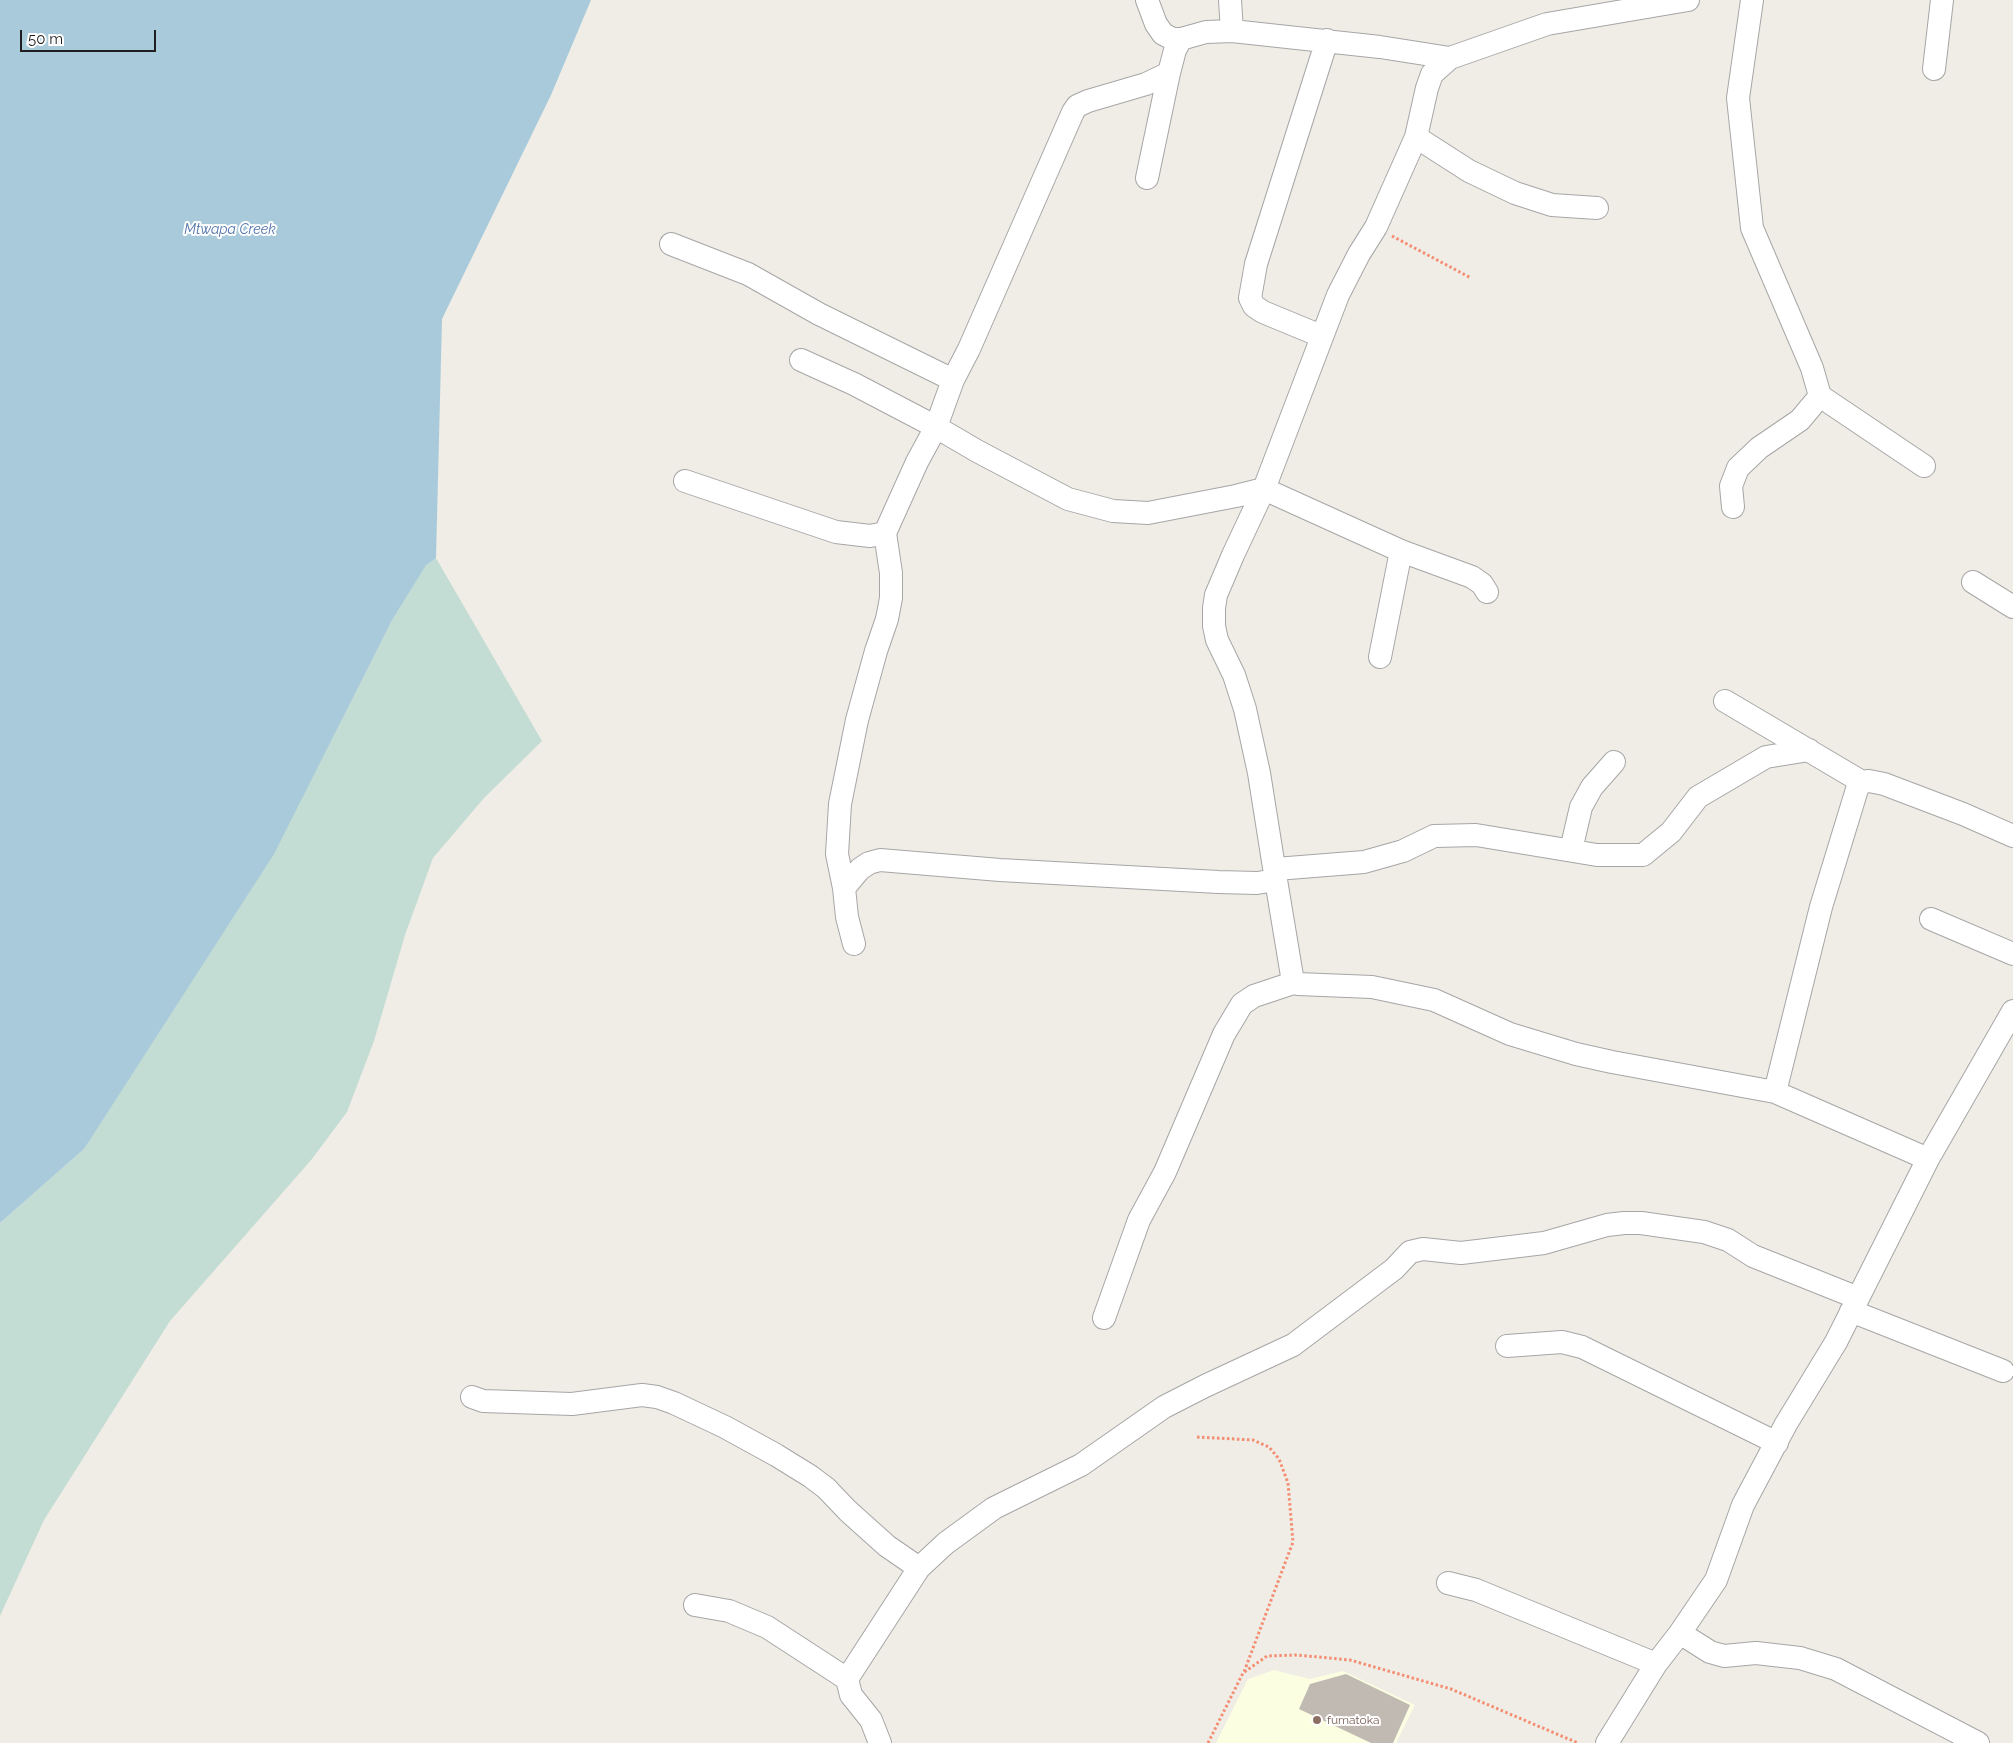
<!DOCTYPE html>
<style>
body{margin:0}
#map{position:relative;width:2013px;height:1743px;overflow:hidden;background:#f0ede6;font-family:Raleway,sans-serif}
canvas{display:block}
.scale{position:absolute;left:20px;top:30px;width:136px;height:22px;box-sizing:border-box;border:2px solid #1f1f1f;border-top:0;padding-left:6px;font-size:15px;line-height:18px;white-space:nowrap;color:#1f1f1f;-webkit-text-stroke:4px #fff;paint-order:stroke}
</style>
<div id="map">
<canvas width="2013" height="1743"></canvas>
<div class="scale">50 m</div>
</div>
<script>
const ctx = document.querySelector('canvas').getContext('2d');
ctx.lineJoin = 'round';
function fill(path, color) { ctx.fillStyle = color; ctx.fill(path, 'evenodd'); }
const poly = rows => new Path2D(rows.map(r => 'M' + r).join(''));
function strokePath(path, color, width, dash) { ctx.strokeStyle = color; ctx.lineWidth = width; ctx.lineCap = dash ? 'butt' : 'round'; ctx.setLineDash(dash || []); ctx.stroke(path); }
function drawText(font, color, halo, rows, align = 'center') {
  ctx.font = font + ' Raleway,sans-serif'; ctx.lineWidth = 4; ctx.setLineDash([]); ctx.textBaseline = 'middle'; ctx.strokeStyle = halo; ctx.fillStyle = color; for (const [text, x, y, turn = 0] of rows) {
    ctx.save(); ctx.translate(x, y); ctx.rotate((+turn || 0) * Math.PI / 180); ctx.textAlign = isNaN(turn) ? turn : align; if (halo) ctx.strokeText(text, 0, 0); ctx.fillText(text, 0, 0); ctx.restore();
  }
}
fill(poly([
 [1274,1670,1310,1679,1343,1671,1415,1705,1396,1743,1216,1743,1248,1679]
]), '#fbfee1');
fill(poly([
 [436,558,542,741,484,798,433,858,405,935,374,1041,347,1112,312,1159,170,1321,44,1520,0,1616,0,1223,84,1149,391,622,426,564]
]), '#c4ddd4');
fill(poly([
 [0,0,591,0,551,95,442,319,436,558,426,565,391,622,274,854,84,1149,0,1223]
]), '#a8cadb');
fill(poly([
 [1346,1674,1410,1705,1393,1743,1371,1743,1299,1709,1310,1684]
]), '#c0bab3');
const minor = poly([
 [1147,0,1156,24,1163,34,1173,39,1181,39,1206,32,1232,31,1380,47,1450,58],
 [1230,0,1232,31],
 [1934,69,1942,0],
 [1416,137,1469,171,1515,193,1552,205,1597,208],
 [1147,178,1169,73,1175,50,1181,39],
 [671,244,748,274,819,314,953,380],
 [1321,336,1263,312,1254,306,1250,298,1256,264,1327,40],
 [801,360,854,384,936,427,977,451,1068,499,1113,511,1148,513,1236,496,1264,489,1401,551,1472,577,1482,584,1487,592],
 [1820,396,1924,466],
 [685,481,836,532,870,536,885,533,917,462,936,427,953,380,969,349,1073,112,1077,106,1088,101,1146,84,1169,73],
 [1733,507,1731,486,1738,468,1759,448,1800,420,1820,396,1812,368,1752,228,1738,98,1752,0],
 [1973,582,2013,607],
 [1380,657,1401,551],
 [1725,701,1862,782],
 [1571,850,1581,807,1592,787,1614,762],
 [1276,869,1364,862,1403,851,1434,836,1476,835,1597,855,1643,855,1671,832,1698,797,1766,757,1809,750],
 [1276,880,1292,976,1293,983,1298,984,1372,987,1434,1000,1510,1034,1576,1054,1612,1062,1775,1092],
 [844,888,837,854,840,804,857,720,876,651,887,619,891,598,891,573,885,533],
 [1931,919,2013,954],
 [854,944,847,917,844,888,860,869,869,863,880,860,1000,870,1218,882,1257,883,1276,880,1259,773,1245,709,1234,675,1217,640,1214,626,1214,608,1216,595,1233,555,1264,489,1338,295,1359,254,1376,227,1416,137,1427,88,1432,74,1450,58,1547,24,1688,0],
 [1928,1159,1775,1092,1821,907,1858,786,1862,782,1869,781,1884,784,1963,814,2013,836],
 [1851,1311,2003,1371],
 [1104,1318,1139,1220,1165,1172,1224,1034,1242,1004,1254,996,1293,983],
 [1507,1346,1562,1342,1582,1347,1777,1443],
 [472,1397,483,1401,572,1404,642,1395,657,1397,674,1403,725,1427,776,1455,810,1476,826,1488,848,1511,887,1546,919,1568],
 [1448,1583,1476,1590,1656,1664],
 [695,1605,729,1611,767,1627,847,1679],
 [1680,1633,1710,1652,1724,1656,1756,1653,1800,1658,1836,1669,1978,1743],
 [880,1743,871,1720,851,1695,847,1679,919,1568,946,1543,994,1508,1081,1465,1164,1407,1205,1386,1293,1345,1394,1269,1410,1252,1423,1249,1461,1253,1544,1243,1607,1225,1624,1223,1641,1223,1704,1232,1728,1240,1753,1256,1858,1298],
 [1607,1743,1656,1664,1680,1633,1716,1580,1743,1505,1786,1424,1836,1342,1928,1159,2013,1011]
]);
strokePath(minor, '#a6a6a6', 24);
strokePath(poly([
 [1392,236,1471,278],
 [1197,1437,1253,1440,1269,1447,1279,1459,1288,1483,1293,1542,1244,1672],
 [1208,1743,1243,1673,1267,1656,1297,1655,1350,1660,1451,1689,1578,1743]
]), '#f48e73', 3, [2.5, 2.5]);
strokePath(minor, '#fff', 22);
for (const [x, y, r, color] of [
 [1317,1720,5,"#8d6e63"]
]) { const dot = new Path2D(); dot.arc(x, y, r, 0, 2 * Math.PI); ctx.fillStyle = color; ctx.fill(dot); strokePath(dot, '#fff', 2); }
drawText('12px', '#785e54', '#fff', [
 ["fumatoka",1327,1720]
], 'left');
drawText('italic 14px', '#4f73ab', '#fff', [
 ["Mtwapa Creek",230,230]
]);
</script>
